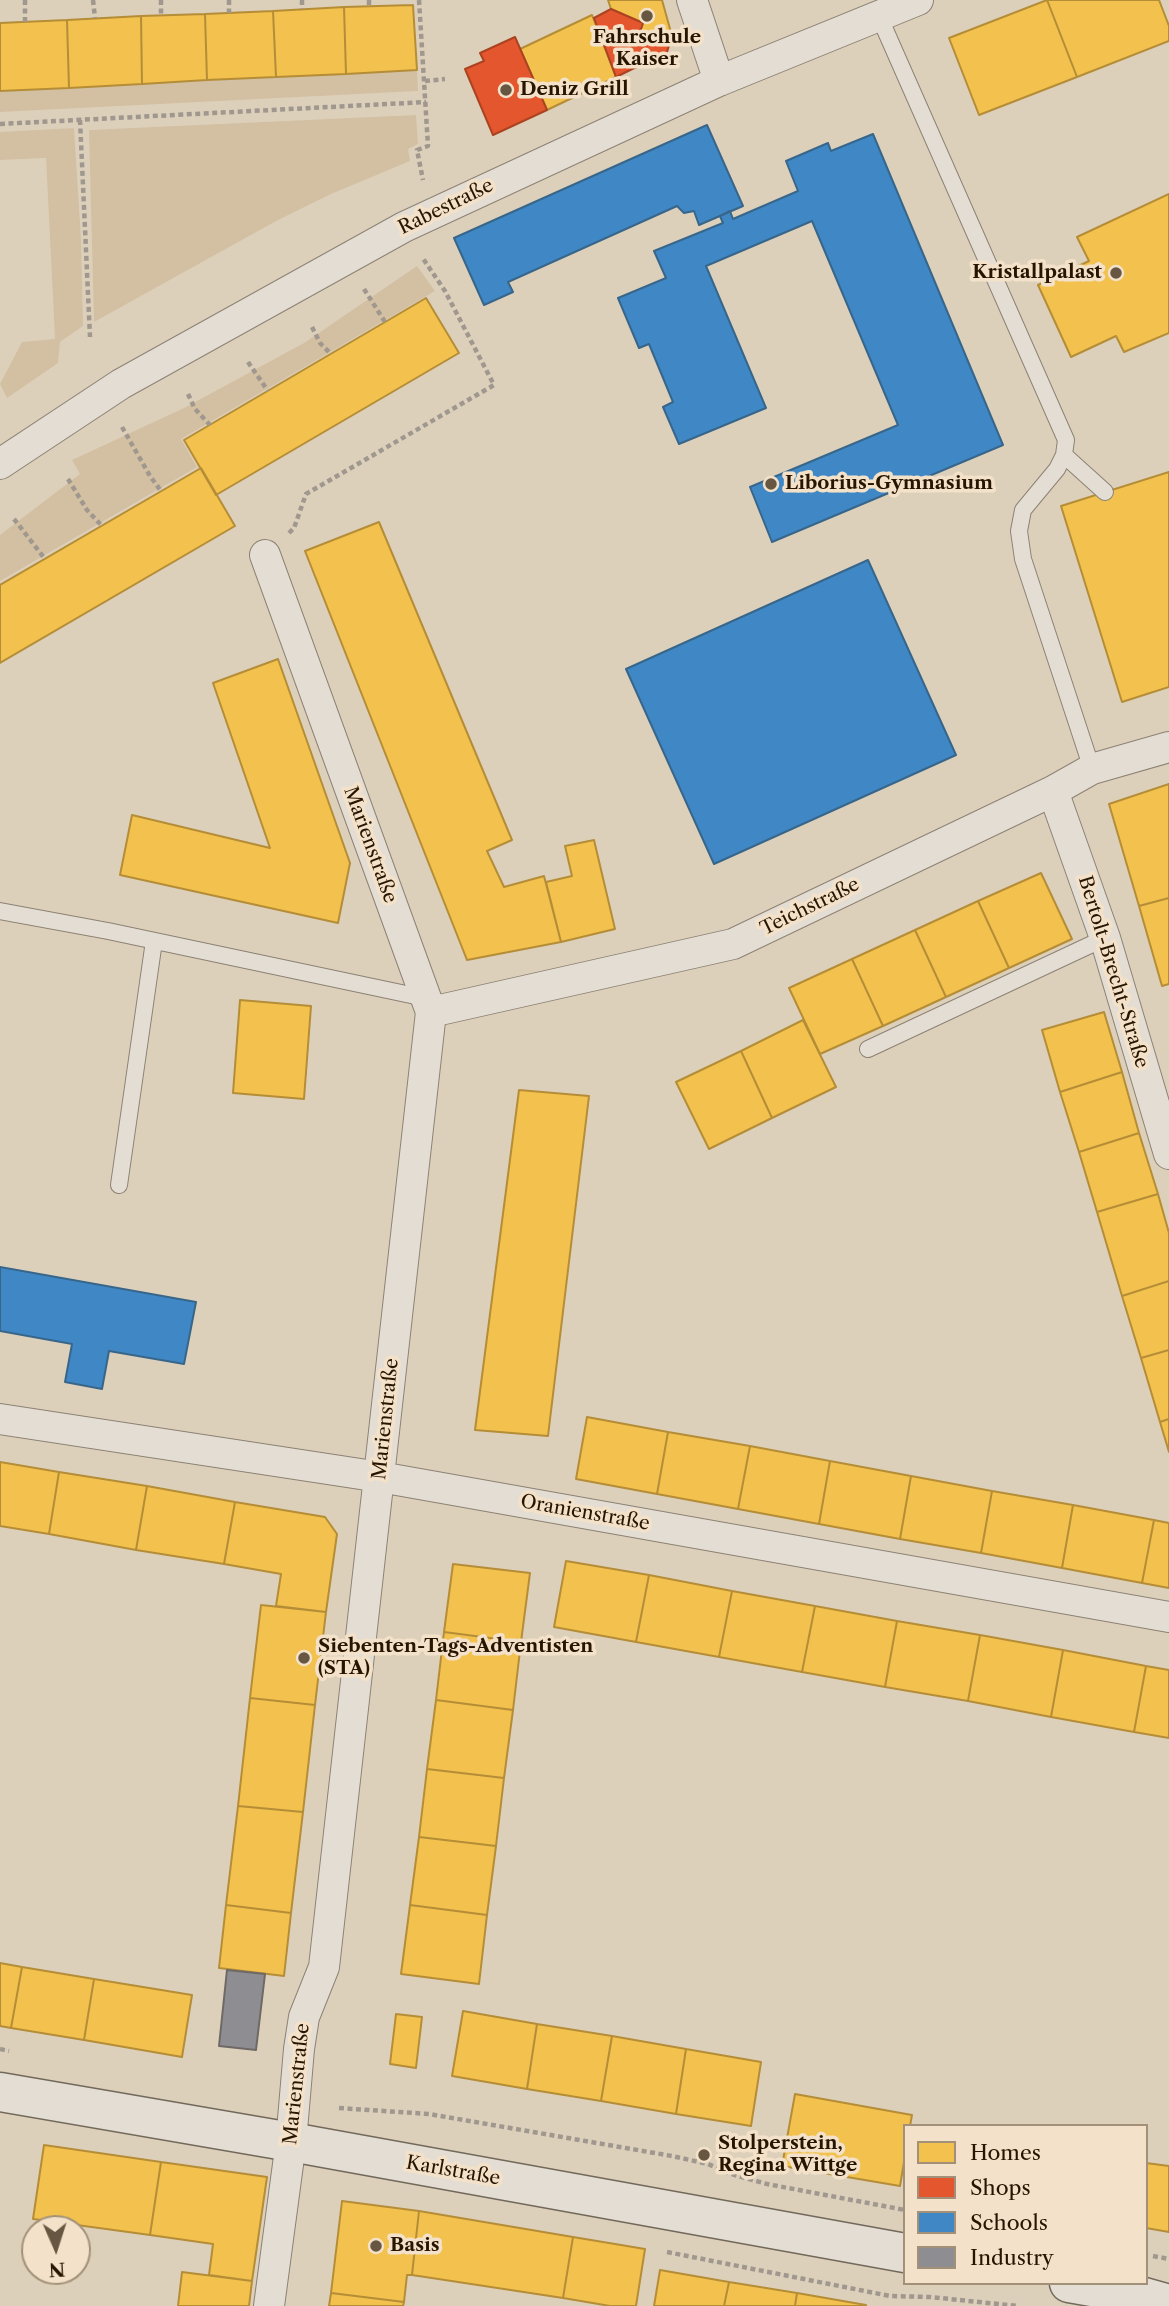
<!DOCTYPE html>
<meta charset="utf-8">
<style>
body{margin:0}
#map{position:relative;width:1169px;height:2306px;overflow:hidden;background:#ddd0bb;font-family:"Libre Caslon Text",serif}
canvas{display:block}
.legend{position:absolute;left:903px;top:2124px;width:245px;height:161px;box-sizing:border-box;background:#f3e2c9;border:2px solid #a29079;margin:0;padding:9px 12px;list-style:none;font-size:21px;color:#281500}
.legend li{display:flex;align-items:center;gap:14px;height:35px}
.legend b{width:35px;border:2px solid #a29079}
.north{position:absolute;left:21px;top:2215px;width:70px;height:70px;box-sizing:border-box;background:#f3e2c9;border:2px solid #a29079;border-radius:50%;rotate:177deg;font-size:19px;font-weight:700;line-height:28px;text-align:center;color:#281500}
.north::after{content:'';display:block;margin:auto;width:24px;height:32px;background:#675641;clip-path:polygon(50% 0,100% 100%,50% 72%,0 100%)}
</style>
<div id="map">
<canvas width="1169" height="2306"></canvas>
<ul class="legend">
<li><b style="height:19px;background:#f2c14e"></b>Homes</li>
<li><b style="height:19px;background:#e4572e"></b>Shops</li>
<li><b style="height:19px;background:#3f88c5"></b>Schools</li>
<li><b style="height:19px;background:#8d8d92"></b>Industry</li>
</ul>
<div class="north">N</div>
</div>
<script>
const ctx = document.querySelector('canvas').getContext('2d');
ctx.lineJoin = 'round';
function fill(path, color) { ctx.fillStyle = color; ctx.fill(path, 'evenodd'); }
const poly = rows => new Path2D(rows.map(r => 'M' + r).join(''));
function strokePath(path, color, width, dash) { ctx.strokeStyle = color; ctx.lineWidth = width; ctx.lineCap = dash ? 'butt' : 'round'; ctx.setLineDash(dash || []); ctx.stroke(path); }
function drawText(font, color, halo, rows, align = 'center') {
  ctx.font = font + ' "Libre Caslon Text",serif'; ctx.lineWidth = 7; ctx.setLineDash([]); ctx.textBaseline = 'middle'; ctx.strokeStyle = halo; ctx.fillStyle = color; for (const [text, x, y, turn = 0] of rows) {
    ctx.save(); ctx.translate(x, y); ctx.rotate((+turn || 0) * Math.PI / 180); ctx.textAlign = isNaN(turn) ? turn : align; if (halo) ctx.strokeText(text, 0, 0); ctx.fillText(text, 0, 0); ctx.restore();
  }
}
fill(poly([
 [417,70,418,91,0,112,0,91],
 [416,115,418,144,408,149,410,161,331,194,278,220,94,322,89,130],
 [74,128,81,239,83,326,60,342,58,363,7,398,0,384,22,342,55,339,46,158,0,160,0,132],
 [417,266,435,291,181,439,197,467,0,581,0,535,80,474,72,460,184,408,304,343]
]), '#d3c0a3');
const homes = poly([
 [608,0,662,0,672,36,640,32,643,23,611,9,608,0],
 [1047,0,1077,77,979,115,949,38,1047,0],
 [1047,0,1159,0,1169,26,1169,41,1077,77,1047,0],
 [413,5,417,70,346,74,344,7,413,5],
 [344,7,346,74,276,77,273,11,344,7],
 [273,11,276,77,207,80,205,14,273,11],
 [205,14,207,80,142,84,141,16,205,14],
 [592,15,616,77,547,110,520,49,592,15],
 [141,16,142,84,69,88,67,20,141,16],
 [67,20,69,88,0,91,0,23,67,20],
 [1169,194,1169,333,1124,352,1116,336,1071,357,1038,285,1089,261,1077,237,1169,194],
 [426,298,459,353,216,495,184,440,426,298],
 [201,468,235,526,0,663,0,585,201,468],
 [1169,472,1169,687,1122,702,1061,506,1169,472],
 [379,522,512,840,487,851,504,887,544,876,561,942,467,960,305,551,379,522],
 [278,659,350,863,338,923,120,875,132,815,270,848,213,683,278,659],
 [1169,784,1169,898,1139,906,1109,804,1169,784],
 [594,840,615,929,561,942,546,882,572,876,565,846,594,840],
 [1041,873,1072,939,1009,968,978,901,1041,873],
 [1169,898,1169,984,1162,986,1139,906,1169,898],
 [978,901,1009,968,946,997,915,930,978,901],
 [915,930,946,997,883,1026,852,959,915,930],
 [852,959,883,1026,820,1054,789,988,852,959],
 [240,1000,311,1006,304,1099,233,1093,240,1000],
 [1104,1012,1122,1072,1060,1092,1042,1030,1104,1012],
 [803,1020,836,1087,772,1118,741,1051,803,1020],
 [741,1051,772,1118,709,1149,676,1082,741,1051],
 [1122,1072,1139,1133,1079,1152,1060,1092,1122,1072],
 [519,1090,589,1096,548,1436,475,1430,519,1090],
 [1139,1133,1158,1194,1097,1212,1079,1152,1139,1133],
 [1158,1194,1169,1233,1169,1281,1122,1296,1097,1212,1158,1194],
 [1169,1281,1169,1350,1141,1358,1122,1296,1169,1281],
 [1169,1350,1169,1419,1160,1422,1141,1358,1169,1350],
 [587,1417,668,1432,657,1494,576,1479,587,1417],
 [1169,1419,1169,1452,1160,1422,1169,1419],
 [668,1432,750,1446,738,1509,657,1494,668,1432],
 [750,1446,830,1461,819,1524,738,1509,750,1446],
 [830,1461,911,1476,900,1539,819,1524,830,1461],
 [0,1462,59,1472,49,1534,0,1526,0,1462],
 [59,1472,147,1486,136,1550,49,1534,59,1472],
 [911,1476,992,1491,981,1553,900,1539,911,1476],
 [147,1486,235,1502,224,1564,136,1550,147,1486],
 [992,1491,1073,1505,1062,1568,981,1553,992,1491],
 [235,1502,325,1517,337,1534,326,1612,276,1606,281,1574,224,1564,235,1502],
 [1073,1505,1154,1520,1142,1583,1062,1568,1073,1505],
 [1154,1520,1169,1523,1169,1588,1142,1583,1154,1520],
 [566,1561,649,1575,636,1642,554,1627,566,1561],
 [453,1564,530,1573,521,1642,444,1632,453,1564],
 [649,1575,732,1591,719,1657,636,1642,649,1575],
 [732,1591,815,1606,802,1672,719,1657,732,1591],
 [261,1605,326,1612,315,1705,250,1698,261,1605],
 [815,1606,897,1621,885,1687,802,1672,815,1606],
 [897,1621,980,1635,968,1701,885,1687,897,1621],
 [444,1632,521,1642,513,1710,436,1700,444,1632],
 [980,1635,1063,1650,1051,1717,968,1701,980,1635],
 [1063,1650,1146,1666,1134,1732,1051,1717,1063,1650],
 [1146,1666,1169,1670,1169,1738,1134,1732,1146,1666],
 [250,1698,315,1705,303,1812,238,1806,250,1698],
 [436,1700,513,1710,504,1778,427,1769,436,1700],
 [427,1769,504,1778,496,1846,419,1837,427,1769],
 [238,1806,303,1812,291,1913,226,1905,238,1806],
 [419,1837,496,1846,487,1915,410,1905,419,1837],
 [226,1905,291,1913,284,1976,219,1968,226,1905],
 [410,1905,487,1915,479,1984,401,1974,410,1905],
 [0,1963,22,1967,11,2028,0,2026,0,1963],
 [22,1967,94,1979,84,2040,11,2028,22,1967],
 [94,1979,192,1995,182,2057,84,2040,94,1979],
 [463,2011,537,2024,527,2089,452,2076,463,2011],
 [396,2014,422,2017,416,2068,390,2064,396,2014],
 [537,2024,612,2036,601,2101,527,2089,537,2024],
 [612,2036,686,2049,676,2114,601,2101,612,2036],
 [686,2049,761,2062,751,2126,676,2114,686,2049],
 [795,2094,912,2115,910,2126,905,2126,905,2156,900,2186,782,2166,795,2094],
 [44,2145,161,2162,150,2235,33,2219,44,2145],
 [161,2162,267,2177,252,2281,209,2275,213,2244,150,2235,161,2162],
 [1146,2163,1169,2166,1169,2232,1146,2228,1146,2163],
 [342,2201,419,2211,412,2275,407,2275,404,2302,331,2293,342,2201],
 [419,2211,573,2237,563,2298,412,2275,419,2211],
 [573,2237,645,2249,636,2306,610,2306,563,2298,573,2237],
 [660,2270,729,2282,724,2306,654,2306,660,2270],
 [182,2272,252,2281,249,2306,178,2306,182,2272],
 [729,2282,797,2293,795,2306,724,2306,729,2282],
 [331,2293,404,2302,403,2306,329,2306,331,2293],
 [797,2293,866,2305,866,2306,795,2306,797,2293]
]);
fill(homes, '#f2c14e');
strokePath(homes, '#b58d37', 2);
const shops = poly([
 [611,9,643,23,640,32,672,36,667,52,616,77,594,18,611,9],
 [515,37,547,110,493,135,465,69,484,61,480,53,515,37]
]);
fill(shops, '#e4572e');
strokePath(shops, '#ac4320', 2);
const schools = poly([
 [707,125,743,206,699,225,694,211,684,213,677,206,508,282,513,292,484,305,454,238,707,125],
 [873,134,1003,445,772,542,750,487,898,425,812,221,706,266,766,408,679,444,663,407,673,402,649,344,639,348,618,298,666,278,654,251,723,223,720,216,730,211,733,219,798,191,786,161,828,143,831,151,873,134],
 [868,560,956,755,714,864,626,669,868,560],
 [0,1267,196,1302,184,1364,109,1351,102,1389,65,1382,72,1344,0,1331,0,1267]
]);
fill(schools, '#3f88c5');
strokePath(schools, '#38668a', 2);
const industry = poly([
 [227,1970,265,1974,256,2050,219,2046,227,1970]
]);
fill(industry, '#8d8d92');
strokePath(industry, '#6f6966', 2);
const lane = poly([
 [879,16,1066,440,1064,455,1057,469,1023,510,1019,531,1023,559,1092,769],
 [1064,455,1105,492],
 [0,911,108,931,425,998],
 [868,1049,1105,938],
 [119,1185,154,941]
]);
const street = poly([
 [692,0,719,81],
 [0,464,121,384,404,227,719,81,918,0],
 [265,555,431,1012,324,1967,304,2017,299,2049,291,2142,269,2306],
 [1053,791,1105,938,1169,1154],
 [431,1012,733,944,1053,791,1092,769,1169,747],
 [0,1419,380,1477,1169,1617]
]);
const secondary = poly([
 [0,2092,291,2142,905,2253],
 [1069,2283,1137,2295,1169,2304]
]);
strokePath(lane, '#8c8274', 18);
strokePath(street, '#8c8274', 32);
strokePath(secondary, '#72695b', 41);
strokePath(poly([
 [25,0,25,22],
 [93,0,95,18],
 [161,0,161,16],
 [229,0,229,13],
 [302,0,302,9],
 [369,0,369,7],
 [419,0,428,146,417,150,423,180],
 [425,81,445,79],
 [80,120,90,337],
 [0,124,426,102],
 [364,289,385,322],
 [312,327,320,343,331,354],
 [248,362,268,391],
 [188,394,195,409,210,425],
 [122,427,150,476,161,491],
 [68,479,87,510,102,526],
 [14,519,45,559],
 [289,533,294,528,306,494,494,385,445,291,422,257],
 [0,2049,9,2051],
 [339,2108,429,2114,672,2156,708,2164,731,2174,767,2184,905,2210],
 [667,2252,890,2296,930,2297,1018,2306],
 [1153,2256,1169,2259]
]), '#a0988e', 4.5, [5, 3.5]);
strokePath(lane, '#e4ddd3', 16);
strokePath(street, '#e4ddd3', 30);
strokePath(secondary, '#e4ddd3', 38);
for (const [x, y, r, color] of [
 [647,16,7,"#675641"],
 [506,90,7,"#675641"],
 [1116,273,7,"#675641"],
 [771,484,7,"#675641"],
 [304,1658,7,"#675641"],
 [704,2155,7,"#675641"],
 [376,2246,7,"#675641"]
]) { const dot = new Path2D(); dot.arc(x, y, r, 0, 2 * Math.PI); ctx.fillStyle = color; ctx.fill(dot); strokePath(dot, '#f3e2c9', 2.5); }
drawText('bold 19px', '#281500', '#f3e2c9', [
 ["Fahrschule",647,38,"center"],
 ["Kaiser",647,60,"center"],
 ["Deniz Grill",520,90],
 ["Kristallpalast",1102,273,"right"],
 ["Liborius-Gymnasium",785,484],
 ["Siebenten-Tags-Adventisten",318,1647],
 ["(STA)",318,1669],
 ["Stolperstein,",718,2144],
 ["Regina Wittge",718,2166],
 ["Basis",390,2246]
], 'left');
drawText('19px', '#281500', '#f3e2c9', [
 ["Rabestraße",446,207,-26],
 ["Marienstraße",370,845,70],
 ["Teichstraße",810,907,-26],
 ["Bertolt-Brecht-Straße",1113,972,73],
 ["Marienstraße",386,1419,-84],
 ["Oranienstraße",585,1513,10],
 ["Marienstraße",297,2084,-84],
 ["Karlstraße",453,2171,10]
]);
</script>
